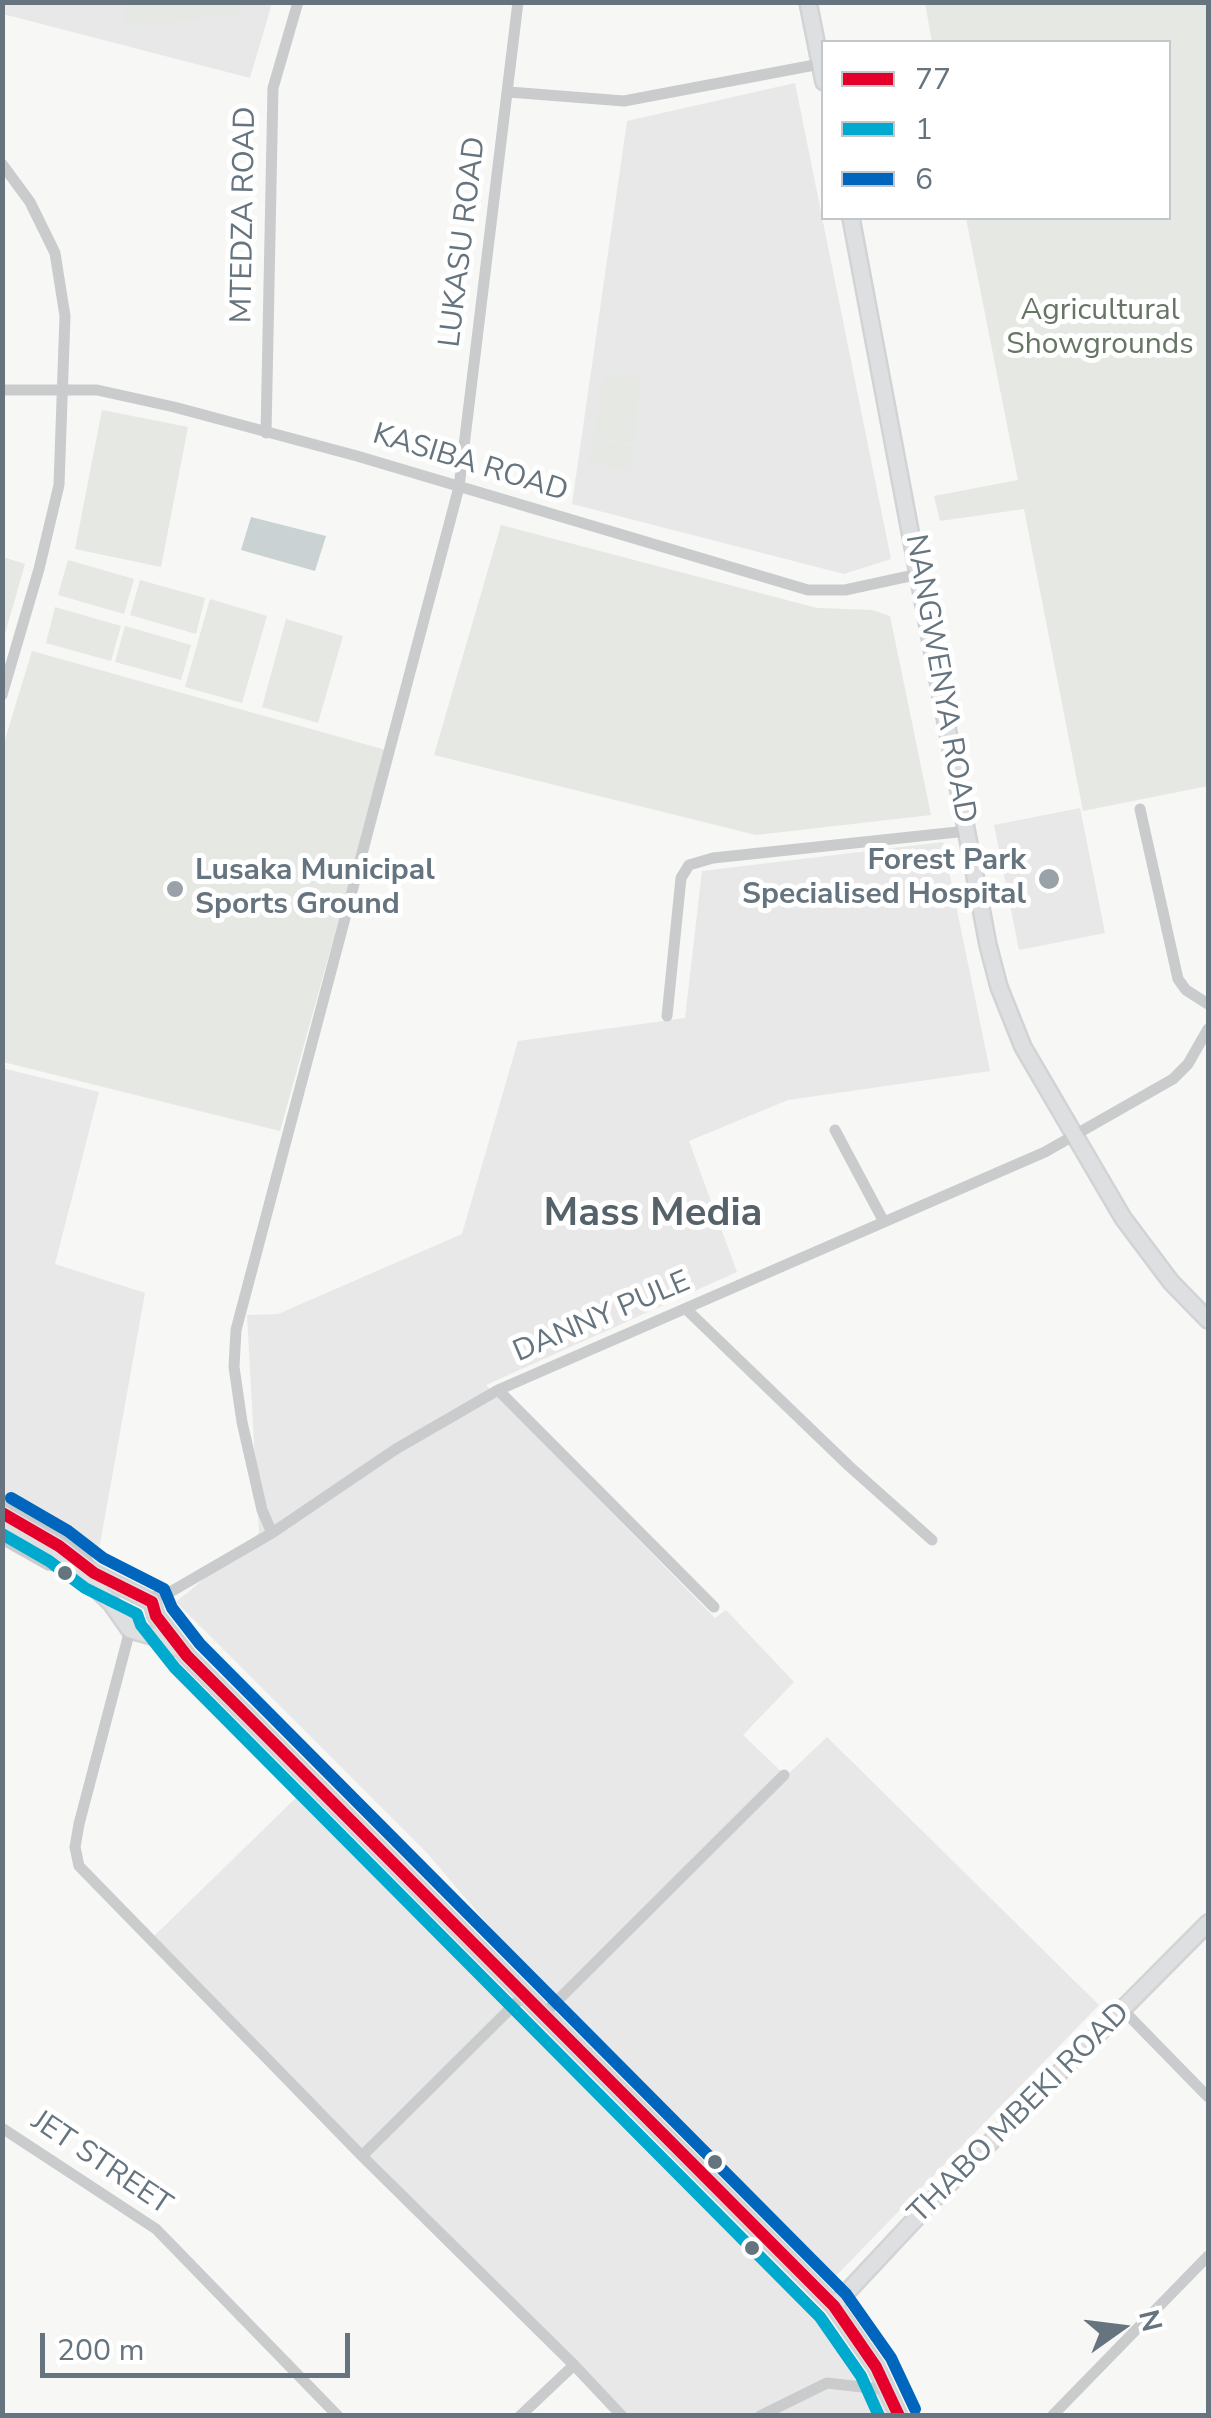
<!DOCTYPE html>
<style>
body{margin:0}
#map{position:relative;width:1211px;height:2418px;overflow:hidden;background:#f7f7f6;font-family:"Nunito Sans",sans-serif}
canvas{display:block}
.frame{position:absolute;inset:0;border:5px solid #65747e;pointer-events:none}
.legend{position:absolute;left:821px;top:40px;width:350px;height:180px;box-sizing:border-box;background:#fff;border:2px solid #c1c7cb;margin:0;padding:12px 18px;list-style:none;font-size:30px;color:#65747e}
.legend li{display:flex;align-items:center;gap:20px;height:50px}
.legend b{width:50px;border:2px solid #c1c7cb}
.north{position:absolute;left:1071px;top:2278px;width:100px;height:100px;-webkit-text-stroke:8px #fff;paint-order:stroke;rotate:76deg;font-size:28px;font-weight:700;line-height:40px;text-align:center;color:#65747e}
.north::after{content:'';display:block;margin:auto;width:35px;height:45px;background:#65747e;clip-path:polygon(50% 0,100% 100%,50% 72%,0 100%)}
.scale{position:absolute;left:40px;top:2333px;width:310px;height:45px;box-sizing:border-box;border:5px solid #65747e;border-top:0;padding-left:12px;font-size:30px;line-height:35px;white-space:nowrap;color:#65747e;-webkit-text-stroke:8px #fff;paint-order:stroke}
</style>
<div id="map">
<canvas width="1211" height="2418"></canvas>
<div class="frame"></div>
<ul class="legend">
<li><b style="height:12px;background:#e4002b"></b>77</li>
<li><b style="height:12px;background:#00a9ce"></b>1</li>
<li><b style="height:12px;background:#0065bd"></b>6</li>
</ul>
<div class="north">N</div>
<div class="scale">200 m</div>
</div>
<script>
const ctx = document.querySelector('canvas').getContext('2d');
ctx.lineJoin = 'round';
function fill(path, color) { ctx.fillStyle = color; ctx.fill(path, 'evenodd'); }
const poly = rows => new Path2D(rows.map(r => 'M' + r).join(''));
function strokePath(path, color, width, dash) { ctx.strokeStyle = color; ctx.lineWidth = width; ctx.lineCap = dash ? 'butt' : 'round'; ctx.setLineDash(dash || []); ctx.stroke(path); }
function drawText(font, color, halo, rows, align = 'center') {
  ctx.font = font + ' "Nunito Sans",sans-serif'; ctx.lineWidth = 10; ctx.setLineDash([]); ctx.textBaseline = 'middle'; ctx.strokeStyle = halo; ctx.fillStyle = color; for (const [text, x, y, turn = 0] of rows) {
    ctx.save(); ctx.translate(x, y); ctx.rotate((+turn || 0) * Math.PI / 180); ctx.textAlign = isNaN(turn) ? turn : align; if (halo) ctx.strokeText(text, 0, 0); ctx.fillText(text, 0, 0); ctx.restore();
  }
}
fill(poly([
 [2,3,272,3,250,78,3,14],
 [795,83,891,559,844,574,572,504,627,121],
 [1080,808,1105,933,1019,950,994,825],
 [943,842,990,1071,788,1100,689,1141,737,1272,486,1385,715,1618,726,1610,794,1682,743,1735,786,1776,827,1737,1099,2005,834,2278,560,2009,427,1853,176,1602,259,1533,247,1315,278,1314,462,1234,518,1041,685,1018,702,871],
 [2,1068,99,1092,55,1264,145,1293,100,1544,94,1554,3,1508],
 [305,1789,814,2310,883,2400,888,2415,628,2415,151,1939]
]), '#e7e8e7');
fill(poly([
 [124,3,239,3,240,14,126,26],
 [925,3,1208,3,1208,786,1083,811,1024,509,940,521,934,496,1018,480,966,218,1168,218,1168,42,932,42],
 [604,373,640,378,638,396,601,391],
 [601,394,638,399,635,417,599,412],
 [102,410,188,427,161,567,75,549],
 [597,414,637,420,633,443,593,437],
 [593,441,633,447,629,470,589,463],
 [501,525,817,608,872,610,890,616,931,815,756,835,434,755],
 [3,557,25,564,3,641,2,557],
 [68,560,134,579,124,614,58,595],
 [140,580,205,598,196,634,130,615],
 [210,599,267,616,242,703,185,687],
 [55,607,121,626,111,661,46,643],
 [286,619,343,636,318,723,262,707],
 [125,626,191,645,181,680,115,662],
 [32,651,386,750,280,1131,3,1062,3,746]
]), '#e6e8e4');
fill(poly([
 [251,517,326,536,315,571,241,550]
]), '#cad2d4');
const secondary = poly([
 [808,2,824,82],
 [851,218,988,945,999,987,1023,1047,1123,1218,1171,1282,1208,1320],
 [2,1513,59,1546,94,1573,152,1602,156,1616,187,1656,834,2306,876,2367,899,2416],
 [2,1526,86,1579,111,1603,130,1630,164,1639,174,1647],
 [834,2306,934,2199,1208,1923]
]);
strokePath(secondary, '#d2d3d4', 20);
strokePath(poly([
 [509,92,624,101,820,64],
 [2,164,30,202,55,253,65,316,59,485,39,569,2,695],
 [2,390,97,390,174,407,357,456,808,590,845,590,919,574],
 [266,433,273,88,298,2],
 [1140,809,1178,979,1186,990,1208,1004],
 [667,1016,681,878,689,865,713,858,967,831],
 [835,1130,884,1222],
 [686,1309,849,1466,932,1540],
 [498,1390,714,1607],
 [2,1499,83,1553,92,1569],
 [272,1533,262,1510,242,1422,234,1367,236,1330,459,487,518,2],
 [2,1539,48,1565,62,1567],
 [149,1598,172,1591,272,1533,396,1449,498,1390,1045,1152,1173,1079,1188,1064,1208,1029],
 [130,1630,79,1824,75,1847,79,1866,362,2156,574,2365],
 [1124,2011,1208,2097],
 [543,2015,784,1775],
 [2,2128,156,2229,338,2416],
 [362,2156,523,1996],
 [520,2416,574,2365,622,2416],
 [760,2416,827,2383,888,2390],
 [1052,2416,1208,2256]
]), '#c9cbcc', 11);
strokePath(secondary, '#dedfe0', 15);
strokePath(poly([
 [2,1513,59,1546,94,1573,152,1602,156,1616,187,1656,834,2306,876,2367,899,2416]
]), '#e4002b', 12);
strokePath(poly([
 [2,1534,49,1561,85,1588,137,1614,141,1625,175,1668,820,2317,861,2376,879,2416]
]), '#00a9ce', 12);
strokePath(poly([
 [11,1498,68,1531,103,1558,164,1589,172,1608,200,1644,846,2294,891,2358,915,2409]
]), '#0065bd', 12);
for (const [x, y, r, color] of [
 [1049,879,12,"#98a2a8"],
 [175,889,10,"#98a2a8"],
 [65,1573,9,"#65747e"],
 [715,2162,9,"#65747e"],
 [752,2248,9,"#65747e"]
]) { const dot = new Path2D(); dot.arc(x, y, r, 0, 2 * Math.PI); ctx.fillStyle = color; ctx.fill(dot); strokePath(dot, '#fff', 4); }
drawText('30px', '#65747e', '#fff', [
 ["MTEDZA ROAD",245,215,-89],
 ["LUKASU ROAD",464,242,-83],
 ["KASIBA ROAD",470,464,17],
 ["NANGWENYA ROAD",939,679,80],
 ["DANNY PULE",602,1318,-23],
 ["THABO MBEKI ROAD",1020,2114,-45],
 ["JET STREET",101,2164,34]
]);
drawText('30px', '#677664', '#fff', [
 ["Agricultural",1100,312],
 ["Showgrounds",1100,346]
]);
drawText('bold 30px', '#65747e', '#fff', [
 ["Forest Park",1026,862],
 ["Specialised Hospital",1026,896],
 ["Lusaka Municipal",195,872,"left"],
 ["Sports Ground",195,906,"left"]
], 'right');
drawText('bold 40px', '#566269', '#fff', [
 ["Mass Media",653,1215]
]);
</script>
